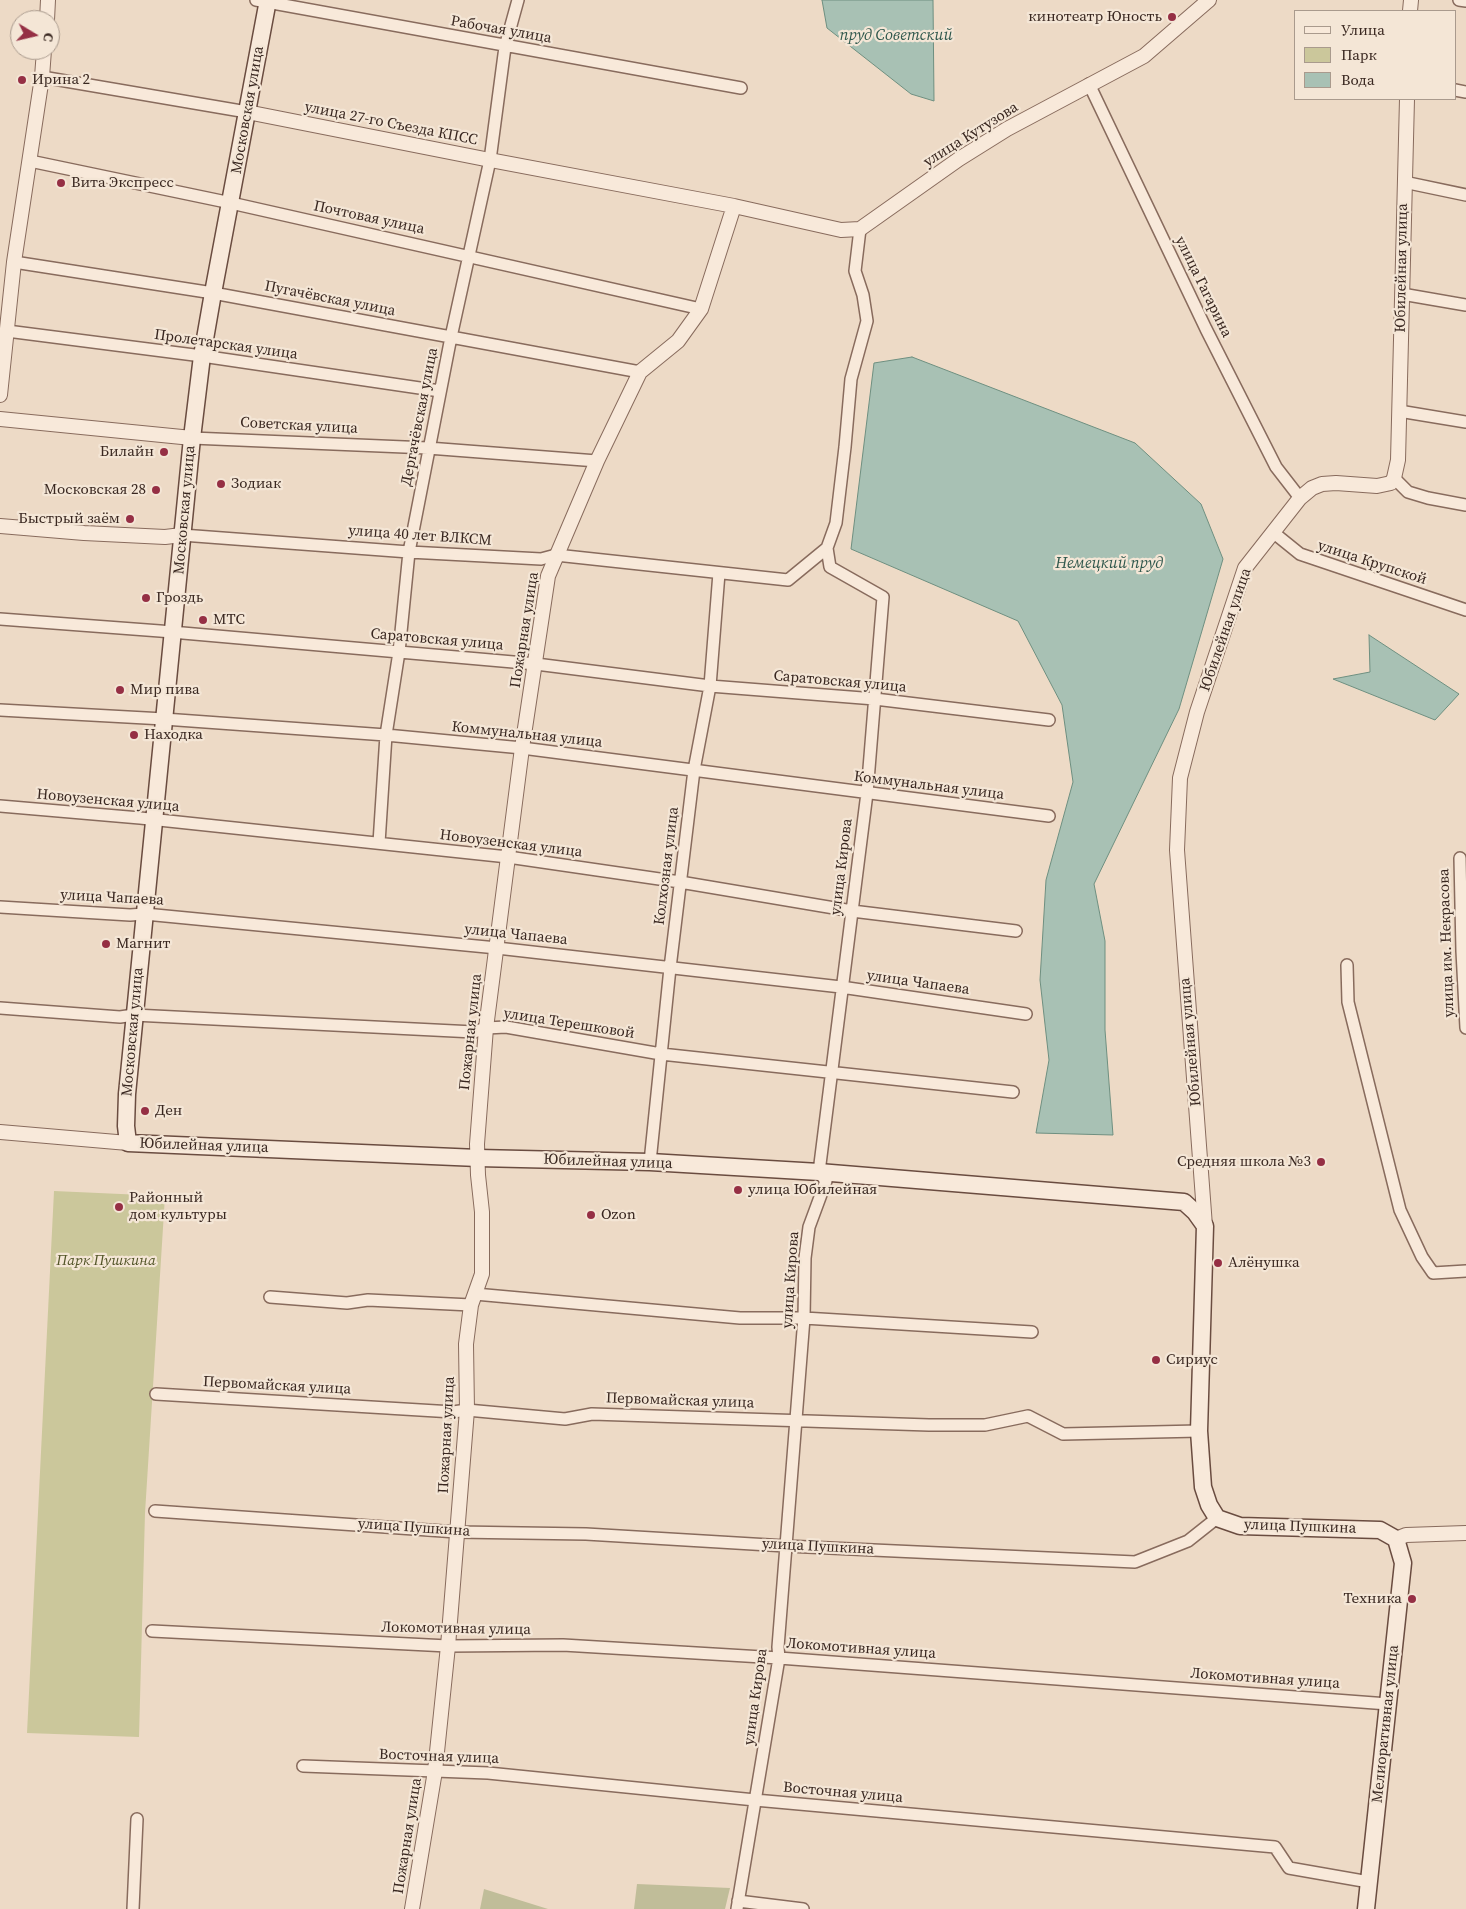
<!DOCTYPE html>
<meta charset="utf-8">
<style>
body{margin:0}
#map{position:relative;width:1466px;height:1909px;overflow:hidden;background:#eddac6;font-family:"Source Serif 4",serif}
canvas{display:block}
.legend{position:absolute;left:1294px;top:10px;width:162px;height:90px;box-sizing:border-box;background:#f4e6d6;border:1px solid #a99a8d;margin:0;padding:6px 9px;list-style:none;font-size:15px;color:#392720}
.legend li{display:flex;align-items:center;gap:10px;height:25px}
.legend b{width:25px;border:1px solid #a99a8d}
.north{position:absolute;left:10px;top:10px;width:50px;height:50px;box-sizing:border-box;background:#f4e6d6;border:1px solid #a99a8d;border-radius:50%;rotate:99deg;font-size:14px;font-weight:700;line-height:20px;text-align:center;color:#392720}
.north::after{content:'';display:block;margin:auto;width:18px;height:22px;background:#952f44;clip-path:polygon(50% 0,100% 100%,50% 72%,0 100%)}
</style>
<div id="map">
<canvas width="1466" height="1909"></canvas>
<ul class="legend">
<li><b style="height:6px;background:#f8e9da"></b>Улица</li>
<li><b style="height:14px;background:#cbc79b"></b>Парк</li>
<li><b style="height:14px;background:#a8c1b4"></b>Вода</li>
</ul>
<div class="north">С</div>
</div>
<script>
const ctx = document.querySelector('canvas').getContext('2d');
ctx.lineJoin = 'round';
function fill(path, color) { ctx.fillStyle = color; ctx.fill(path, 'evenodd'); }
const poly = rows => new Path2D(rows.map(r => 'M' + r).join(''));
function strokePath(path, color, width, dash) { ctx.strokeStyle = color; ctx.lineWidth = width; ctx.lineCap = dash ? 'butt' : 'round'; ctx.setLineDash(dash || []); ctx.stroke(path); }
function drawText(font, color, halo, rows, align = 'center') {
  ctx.font = font + ' "Source Serif 4",serif'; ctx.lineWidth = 4.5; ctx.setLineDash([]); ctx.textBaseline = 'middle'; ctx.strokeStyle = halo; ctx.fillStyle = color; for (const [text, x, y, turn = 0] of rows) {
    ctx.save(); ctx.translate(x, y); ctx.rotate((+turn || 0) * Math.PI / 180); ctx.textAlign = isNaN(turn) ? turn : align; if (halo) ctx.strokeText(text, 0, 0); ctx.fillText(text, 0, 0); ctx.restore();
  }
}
fill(poly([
 [54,1191,165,1196,145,1513,139,1737,27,1733]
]), '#cbc79b');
fill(poly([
 [637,1884,730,1888,725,1909,634,1909],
 [484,1889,548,1909,480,1909]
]), '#c0bd99');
const water = poly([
 [822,0,933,0,934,101,911,94,827,28,822,0],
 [912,357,1135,443,1201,504,1223,559,1179,709,1094,884,1105,941,1105,1030,1113,1135,1036,1133,1049,1060,1040,980,1046,880,1073,782,1062,705,1018,621,851,549,874,363,912,357],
 [1369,635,1459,694,1435,720,1333,679,1370,672,1369,635]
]);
fill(water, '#a8c1b4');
strokePath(water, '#6e8f80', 1);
const minor = poly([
 [256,0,741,88],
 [1459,0,1466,1],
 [42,77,247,112],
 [1089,84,1206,329,1276,467,1300,498],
 [1455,90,1466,92],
 [30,161,231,203,701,309],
 [1404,182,1466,195],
 [14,262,213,293,640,372],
 [1402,294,1466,305],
 [7,331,202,356,440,391],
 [1399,411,1466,422],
 [192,438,428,448,597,461],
 [1394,478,1408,492,1428,498,1466,505],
 [1274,533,1300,554,1466,610],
 [182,535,409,552,541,559,556,555,788,580,827,548],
 [0,619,160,631,536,664,710,686,875,699,1049,720],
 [0,710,164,719,386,735,522,748,1049,816],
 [0,806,140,818,508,857,680,882,852,911,1016,931],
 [379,843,386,735,399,652,409,552,451,337,490,160,505,47,518,0],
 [1460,858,1462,951,1466,1028],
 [0,907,130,915,145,914,497,948,841,987,1026,1014],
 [1347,965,1348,1002,1400,1210,1422,1257,1433,1273,1466,1271],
 [0,1008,120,1017,134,1015,474,1032,486,1028,506,1027,661,1054,1013,1092],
 [650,1162,670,968,694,770,710,686,719,573],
 [475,1294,740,1318,804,1318,1032,1332],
 [270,1297,347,1303,368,1300,471,1305],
 [156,1394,453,1412,467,1410,565,1419,592,1414,929,1425,985,1425,1028,1416,1063,1434,1199,1431],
 [155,1511,457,1532,586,1534,786,1546,1135,1562,1188,1541,1217,1518],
 [152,1631,448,1646,563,1645,779,1658,1388,1704],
 [303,1766,488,1773,755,1800,1275,1847,1289,1868,1369,1882],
 [738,1901,803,1909],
 [133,1909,137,1819],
 [737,1909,779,1658,778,1647,804,1318,805,1258,809,1227,826,1181,819,1172,867,793,883,597,830,567,827,548,836,523,845,447,851,379,867,321,863,295,855,271,860,229]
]);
const tertiary = poly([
 [1410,11,1411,0],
 [47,20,48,0],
 [247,112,490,160,734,206,841,230,860,229,959,159,1007,129,1144,56,1209,0],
 [0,395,14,262,42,77,44,50],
 [0,419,192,438],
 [0,526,84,533,165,537,182,535],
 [0,1132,128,1143],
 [1205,1226,1177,850,1180,778,1197,712,1245,568,1300,498,1312,488,1322,484,1336,483,1377,486,1391,483,1394,478,1398,460,1407,99],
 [1396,1539,1406,1535,1466,1533],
 [412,1909,435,1771,448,1646,467,1410,466,1344,471,1305,482,1274,482,1212,478,1175,477,1144,486,1028,522,748,548,576,597,461,640,372,678,341,701,309,734,206]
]);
const secondary = poly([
 [268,0,213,293,202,356,192,438,127,1094,126,1126,128,1143,478,1158,650,1162,819,1172,1184,1202,1195,1212,1205,1226,1199,1431,1203,1487,1209,1505,1217,1518,1240,1526,1380,1530,1396,1539,1403,1563,1366,1909]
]);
strokePath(minor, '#886b5d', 14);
strokePath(tertiary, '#886b5d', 16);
strokePath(secondary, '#6a4c40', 19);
strokePath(minor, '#f8e9da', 11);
strokePath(tertiary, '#f8e9da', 14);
strokePath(secondary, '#f8e9da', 16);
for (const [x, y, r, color] of [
 [1172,17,5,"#952f44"],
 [22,80,5,"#952f44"],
 [61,183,5,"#952f44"],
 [164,452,5,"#952f44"],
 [221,484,5,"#952f44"],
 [156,490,5,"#952f44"],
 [130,519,5,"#952f44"],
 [146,598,5,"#952f44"],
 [203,620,5,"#952f44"],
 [120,690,5,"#952f44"],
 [134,735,5,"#952f44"],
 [106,944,5,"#952f44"],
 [145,1111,5,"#952f44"],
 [1321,1162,5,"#952f44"],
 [738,1190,5,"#952f44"],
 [119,1207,5,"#952f44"],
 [591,1215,5,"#952f44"],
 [1218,1263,5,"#952f44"],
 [1156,1360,5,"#952f44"],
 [1412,1599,5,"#952f44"]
]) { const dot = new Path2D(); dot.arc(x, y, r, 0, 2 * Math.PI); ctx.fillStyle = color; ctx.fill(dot); strokePath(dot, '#f4e6d6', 2); }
drawText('15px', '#392720', '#f4e6d6', [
 ["кинотеатр Юность",1162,17,"right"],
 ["Ирина 2",32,80],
 ["Вита Экспресс",71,183],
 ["Билайн",154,452,"right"],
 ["Зодиак",231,484],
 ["Московская 28",146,490,"right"],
 ["Быстрый заём",120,519,"right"],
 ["Гроздь",156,598],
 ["МТС",213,620],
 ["Мир пива",130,690],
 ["Находка",144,735],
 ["Магнит",116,944],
 ["Ден",155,1111],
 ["Средняя школа №3",1311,1162,"right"],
 ["улица Юбилейная",748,1190],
 ["Районный",129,1198],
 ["дом культуры",129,1215],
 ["Ozon",601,1215],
 ["Алёнушка",1228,1263],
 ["Сириус",1166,1360],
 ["Техника",1402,1599,"right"]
], 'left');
drawText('15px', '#392720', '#f4e6d6', [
 ["Рабочая улица",501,30,10],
 ["Московская улица",248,110,-80],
 ["улица 27-го Съезда КПСС",391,124,11],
 ["улица Кутузова",971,135,-32],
 ["Почтовая улица",369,218,12],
 ["Юбилейная улица",1402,268,-89],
 ["улица Гагарина",1203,287,64],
 ["Пугачёвская улица",330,299,11],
 ["Пролетарская улица",226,345,8],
 ["Дергачёвская улица",420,417,-79],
 ["Советская улица",299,426,3],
 ["Московская улица",185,510,-85],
 ["улица 40 лет ВЛКСМ",420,536,4],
 ["улица Крупской",1372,563,18],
 ["Пожарная улица",525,630,-81],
 ["Юбилейная улица",1226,630,-71],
 ["Саратовская улица",437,640,5],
 ["Саратовская улица",840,682,5],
 ["Коммунальная улица",527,735,6],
 ["Коммунальная улица",929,786,7],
 ["Новоузенская улица",108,801,5],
 ["Новоузенская улица",511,844,7],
 ["Колхозная улица",667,866,-83],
 ["улица Кирова",842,867,-83],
 ["улица Чапаева",112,898,3],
 ["улица Чапаева",516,935,6],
 ["улица им. Некрасова",1447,943,-92],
 ["улица Чапаева",918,983,8],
 ["улица Терешковой",569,1024,9],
 ["Московская улица",133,1032,-85],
 ["Пожарная улица",471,1032,-84],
 ["Юбилейная улица",1191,1042,-95],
 ["Юбилейная улица",204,1146,2],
 ["Юбилейная улица",608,1162,2],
 ["улица Кирова",791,1280,-86],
 ["Первомайская улица",277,1386,3],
 ["Первомайская улица",680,1401,2],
 ["Пожарная улица",447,1435,-87],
 ["улица Пушкина",1300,1527,2],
 ["улица Пушкина",414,1528,4],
 ["улица Пушкина",818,1547,3],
 ["Локомотивная улица",456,1629,1],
 ["Локомотивная улица",861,1649,4],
 ["Локомотивная улица",1265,1679,4],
 ["улица Кирова",756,1697,-82],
 ["Мелиоративная улица",1386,1724,-84],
 ["Восточная улица",439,1757,2],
 ["Восточная улица",843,1793,5],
 ["Пожарная улица",408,1836,-81]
]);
drawText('italic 15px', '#525427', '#f4e6d6', [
 ["Парк Пушкина",106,1261]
]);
drawText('italic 16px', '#30584d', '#f4e6d6', [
 ["пруд Советский",896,36],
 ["Немецкий пруд",1109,564]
]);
</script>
